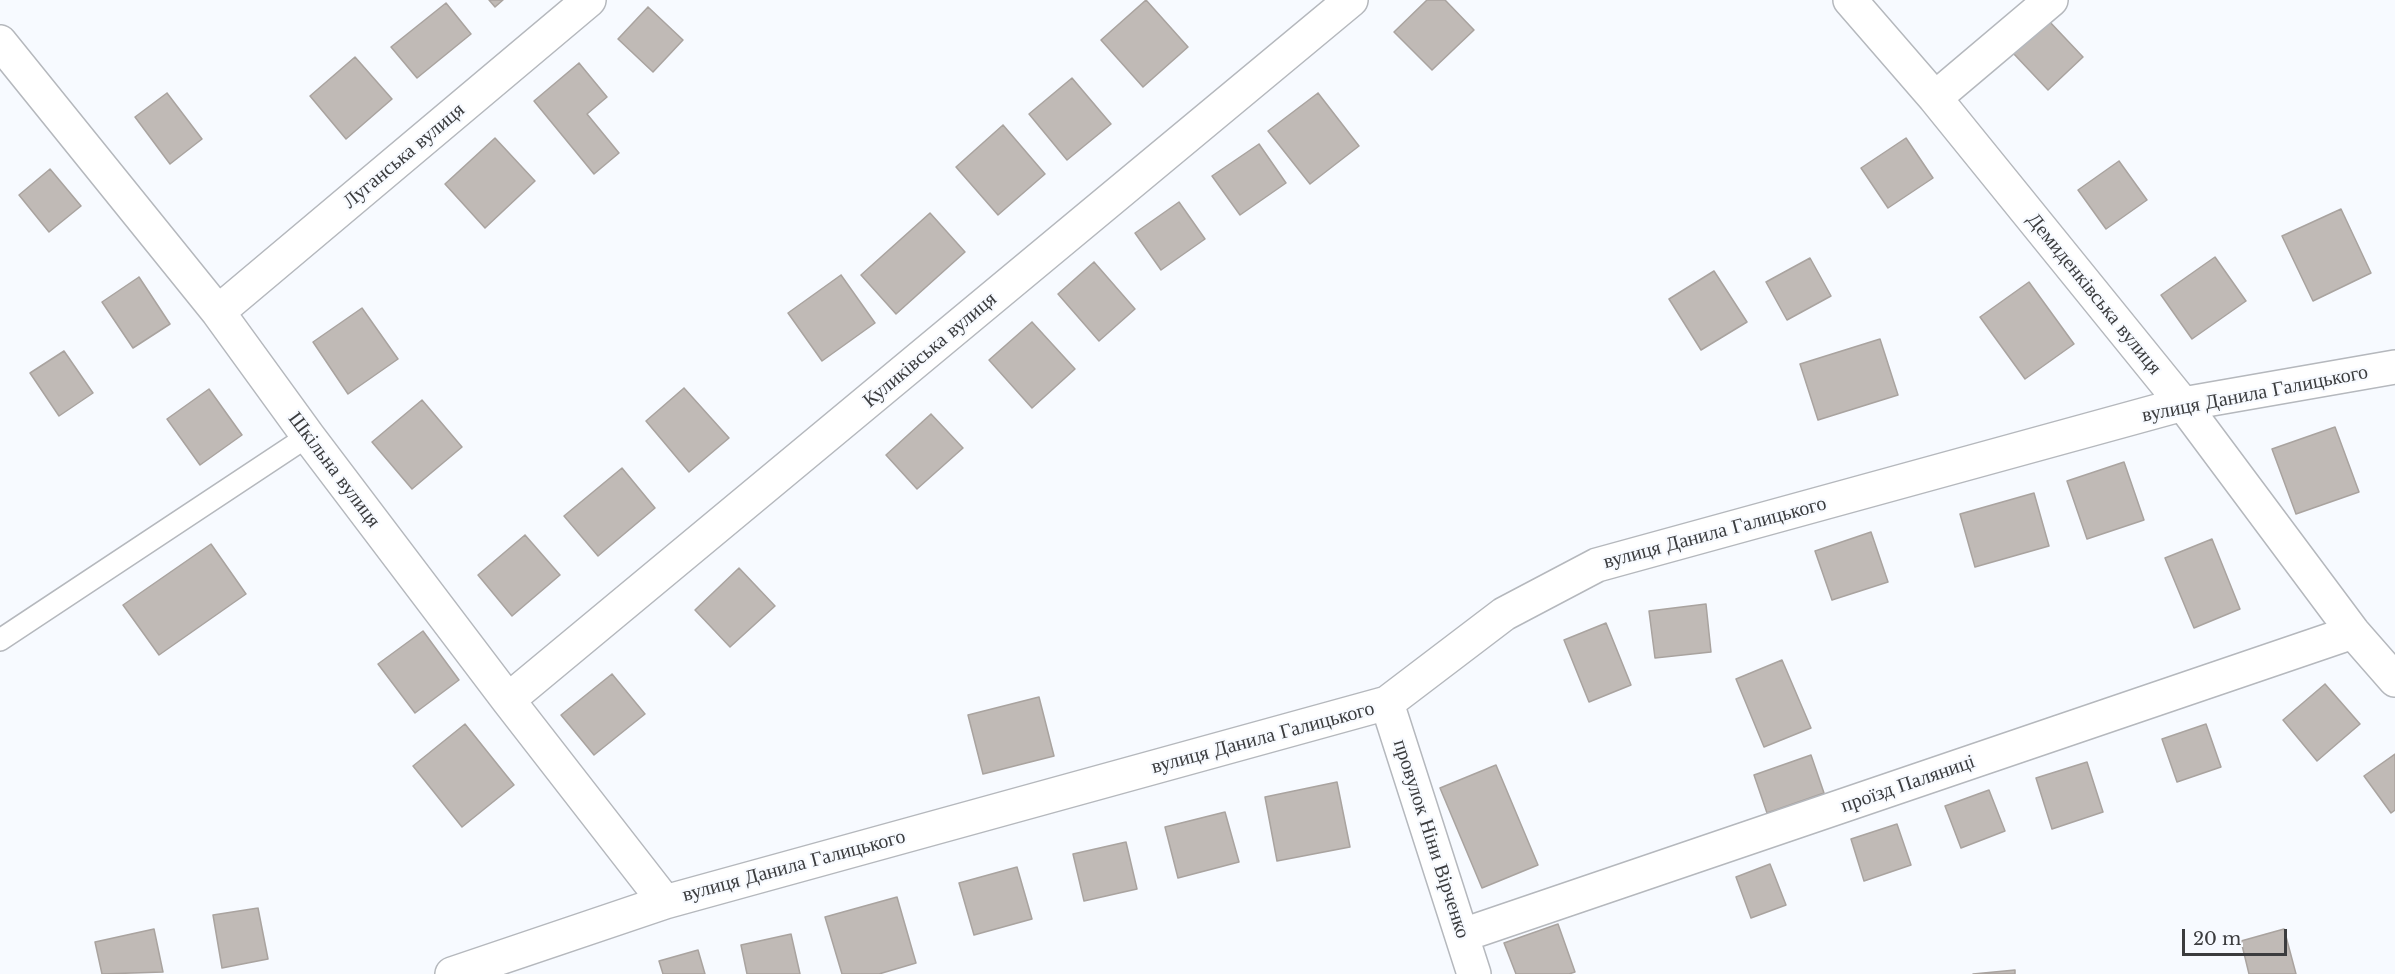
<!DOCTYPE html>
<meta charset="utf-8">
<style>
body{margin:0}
#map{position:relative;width:2395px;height:974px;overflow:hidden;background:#f7faff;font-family:"Libre Baskerville",serif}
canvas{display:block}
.scale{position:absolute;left:2182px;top:929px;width:105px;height:27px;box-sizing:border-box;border:3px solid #3b3c3e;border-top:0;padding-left:8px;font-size:18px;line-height:21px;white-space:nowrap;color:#3b3c3e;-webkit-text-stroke:4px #f7faff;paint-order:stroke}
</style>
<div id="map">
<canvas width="2395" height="974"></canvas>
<div class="scale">20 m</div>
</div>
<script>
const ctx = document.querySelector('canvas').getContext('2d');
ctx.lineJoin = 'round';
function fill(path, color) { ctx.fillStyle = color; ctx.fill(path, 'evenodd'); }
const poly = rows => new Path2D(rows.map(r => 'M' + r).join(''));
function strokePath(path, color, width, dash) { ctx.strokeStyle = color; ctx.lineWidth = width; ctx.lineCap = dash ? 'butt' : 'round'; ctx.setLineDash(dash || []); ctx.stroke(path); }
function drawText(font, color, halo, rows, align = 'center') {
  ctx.font = font + ' "Libre Baskerville",serif'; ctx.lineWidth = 4.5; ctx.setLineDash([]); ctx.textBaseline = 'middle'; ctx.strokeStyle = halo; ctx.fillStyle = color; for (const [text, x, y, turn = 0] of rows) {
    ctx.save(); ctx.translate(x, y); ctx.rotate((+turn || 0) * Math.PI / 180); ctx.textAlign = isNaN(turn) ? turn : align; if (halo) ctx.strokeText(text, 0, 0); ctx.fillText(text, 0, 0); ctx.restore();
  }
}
const building = poly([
 [489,0,503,0,495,7,489,0],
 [1146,0,1188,47,1143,87,1101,40,1146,0],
 [1427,0,1445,0,1474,30,1432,70,1394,32,1427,0],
 [446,3,471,34,417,78,391,47,446,3],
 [648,7,683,40,653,72,618,39,648,7],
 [2048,20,2083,57,2048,90,2013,53,2048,20],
 [355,57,392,99,346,139,310,96,355,57],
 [579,63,607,97,587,114,619,153,594,174,534,101,579,63],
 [1072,78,1111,124,1067,160,1029,114,1072,78],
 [167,93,202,139,170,164,135,117,167,93],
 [1318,93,1359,146,1310,184,1268,131,1318,93],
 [1003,125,1045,174,998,215,956,167,1003,125],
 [495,138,535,181,485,228,445,184,495,138],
 [1906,138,1933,178,1888,208,1861,168,1906,138],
 [1259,144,1286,183,1240,215,1212,176,1259,144],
 [2119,161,2147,200,2106,229,2078,190,2119,161],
 [50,169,81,206,49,232,19,195,50,169],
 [1179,202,1205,239,1161,270,1135,233,1179,202],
 [2341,209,2371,273,2313,301,2282,236,2341,209],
 [930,213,965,252,896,314,861,275,930,213],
 [2215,257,2246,301,2192,339,2161,295,2215,257],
 [1810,258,1831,296,1787,320,1766,282,1810,258],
 [1094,262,1135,309,1099,341,1058,294,1094,262],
 [1714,271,1747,322,1701,350,1669,299,1714,271],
 [841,275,875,323,822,361,788,313,841,275],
 [139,277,170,324,133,348,102,302,139,277],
 [2029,282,2074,344,2025,379,1980,317,2029,282],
 [362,308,398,359,348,394,313,342,362,308],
 [1032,322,1075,369,1032,408,989,360,1032,322],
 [1880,339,1898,395,1818,420,1800,364,1880,339],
 [64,351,93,393,59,416,30,373,64,351],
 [684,388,729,438,689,472,646,421,684,388],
 [209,389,242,435,200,465,167,419,209,389],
 [422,400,462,447,412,489,372,442,422,400],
 [931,414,963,448,917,489,886,455,931,414],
 [2335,427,2359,492,2296,514,2272,449,2335,427],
 [2124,462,2144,520,2087,539,2067,481,2124,462],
 [622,468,655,508,598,556,564,516,622,468],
 [2034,493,2049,546,1975,567,1960,514,2034,493],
 [1871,532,1888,582,1832,600,1815,551,1871,532],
 [525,535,560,575,512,616,478,575,525,535],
 [2212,539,2240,609,2194,628,2165,558,2212,539],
 [211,544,246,594,159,655,123,605,211,544],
 [739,568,775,606,730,647,695,610,739,568],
 [1706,604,1711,652,1655,658,1649,611,1706,604],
 [1606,623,1631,685,1589,702,1564,640,1606,623],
 [423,631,459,680,415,713,378,664,423,631],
 [1782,660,1811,728,1764,747,1736,679,1782,660],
 [612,674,645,714,594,755,561,715,612,674],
 [2325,684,2360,724,2317,761,2283,720,2325,684],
 [1039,697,1054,756,983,774,968,715,1039,697],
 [465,724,514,785,462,827,413,766,465,724],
 [2206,724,2221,767,2177,782,2162,739,2206,724],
 [2395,754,2395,810,2391,813,2364,776,2395,754],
 [1811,755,1824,793,1767,813,1754,775,1811,755],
 [2087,762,2103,812,2052,829,2036,778,2087,762],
 [1496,765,1538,865,1482,888,1440,788,1496,765],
 [1337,782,1350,847,1277,861,1265,797,1337,782],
 [1989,790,2005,831,1961,848,1945,806,1989,790],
 [1225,812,1239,862,1178,878,1165,827,1225,812],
 [1897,824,1911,865,1864,881,1851,839,1897,824],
 [1126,842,1137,889,1084,901,1073,854,1126,842],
 [1770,864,1786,905,1751,918,1736,877,1770,864],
 [1017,867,1032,919,974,935,959,883,1017,867],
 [897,897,916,963,879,974,842,974,825,917,897,897],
 [258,908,268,959,222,968,213,915,258,908],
 [1558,924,1575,972,1569,974,1516,974,1504,943,1558,924],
 [154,929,163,972,102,974,95,942,154,929],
 [2284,929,2296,974,2249,974,2241,941,2284,929],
 [791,934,800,974,747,974,741,945,791,934],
 [698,950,705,974,663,974,659,961,698,950],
 [2015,970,2015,974,1973,974,2015,970]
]);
fill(building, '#c0bab6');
strokePath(building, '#a9a39f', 1.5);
const lane = poly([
 [0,640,308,436]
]);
const street = poly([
 [1850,0,1935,98,2183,404,2353,632,2395,680],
 [0,42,218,312,308,436,508,700,665,902],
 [1935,98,2051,0],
 [218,312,589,0],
 [508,700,1351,0],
 [1387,703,1474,974],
 [1463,935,2353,632],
 [452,974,665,902,1387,703,1504,614,1597,565,2183,404,2395,367]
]);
strokePath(lane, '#b5b8bd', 24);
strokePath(street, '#b5b8bd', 36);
strokePath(lane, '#fff', 21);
strokePath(street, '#fff', 33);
drawText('20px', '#3b3c3e', '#f7faff', [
 ["Луганська вулиця",404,156,-40],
 ["Демиденківська вулиця",2094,294,51],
 ["Куликівська вулиця",930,350,-40],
 ["вулиця Данила Галицького",2255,394,-11],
 ["Шкільна вулиця",334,470,53],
 ["вулиця Данила Галицького",1715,533,-15],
 ["вулиця Данила Галицького",1263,738,-15],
 ["проїзд Паляниці",1908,784,-19],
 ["провулок Ніни Вірченко",1431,839,72],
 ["вулиця Данила Галицького",794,866,-15]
]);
</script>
